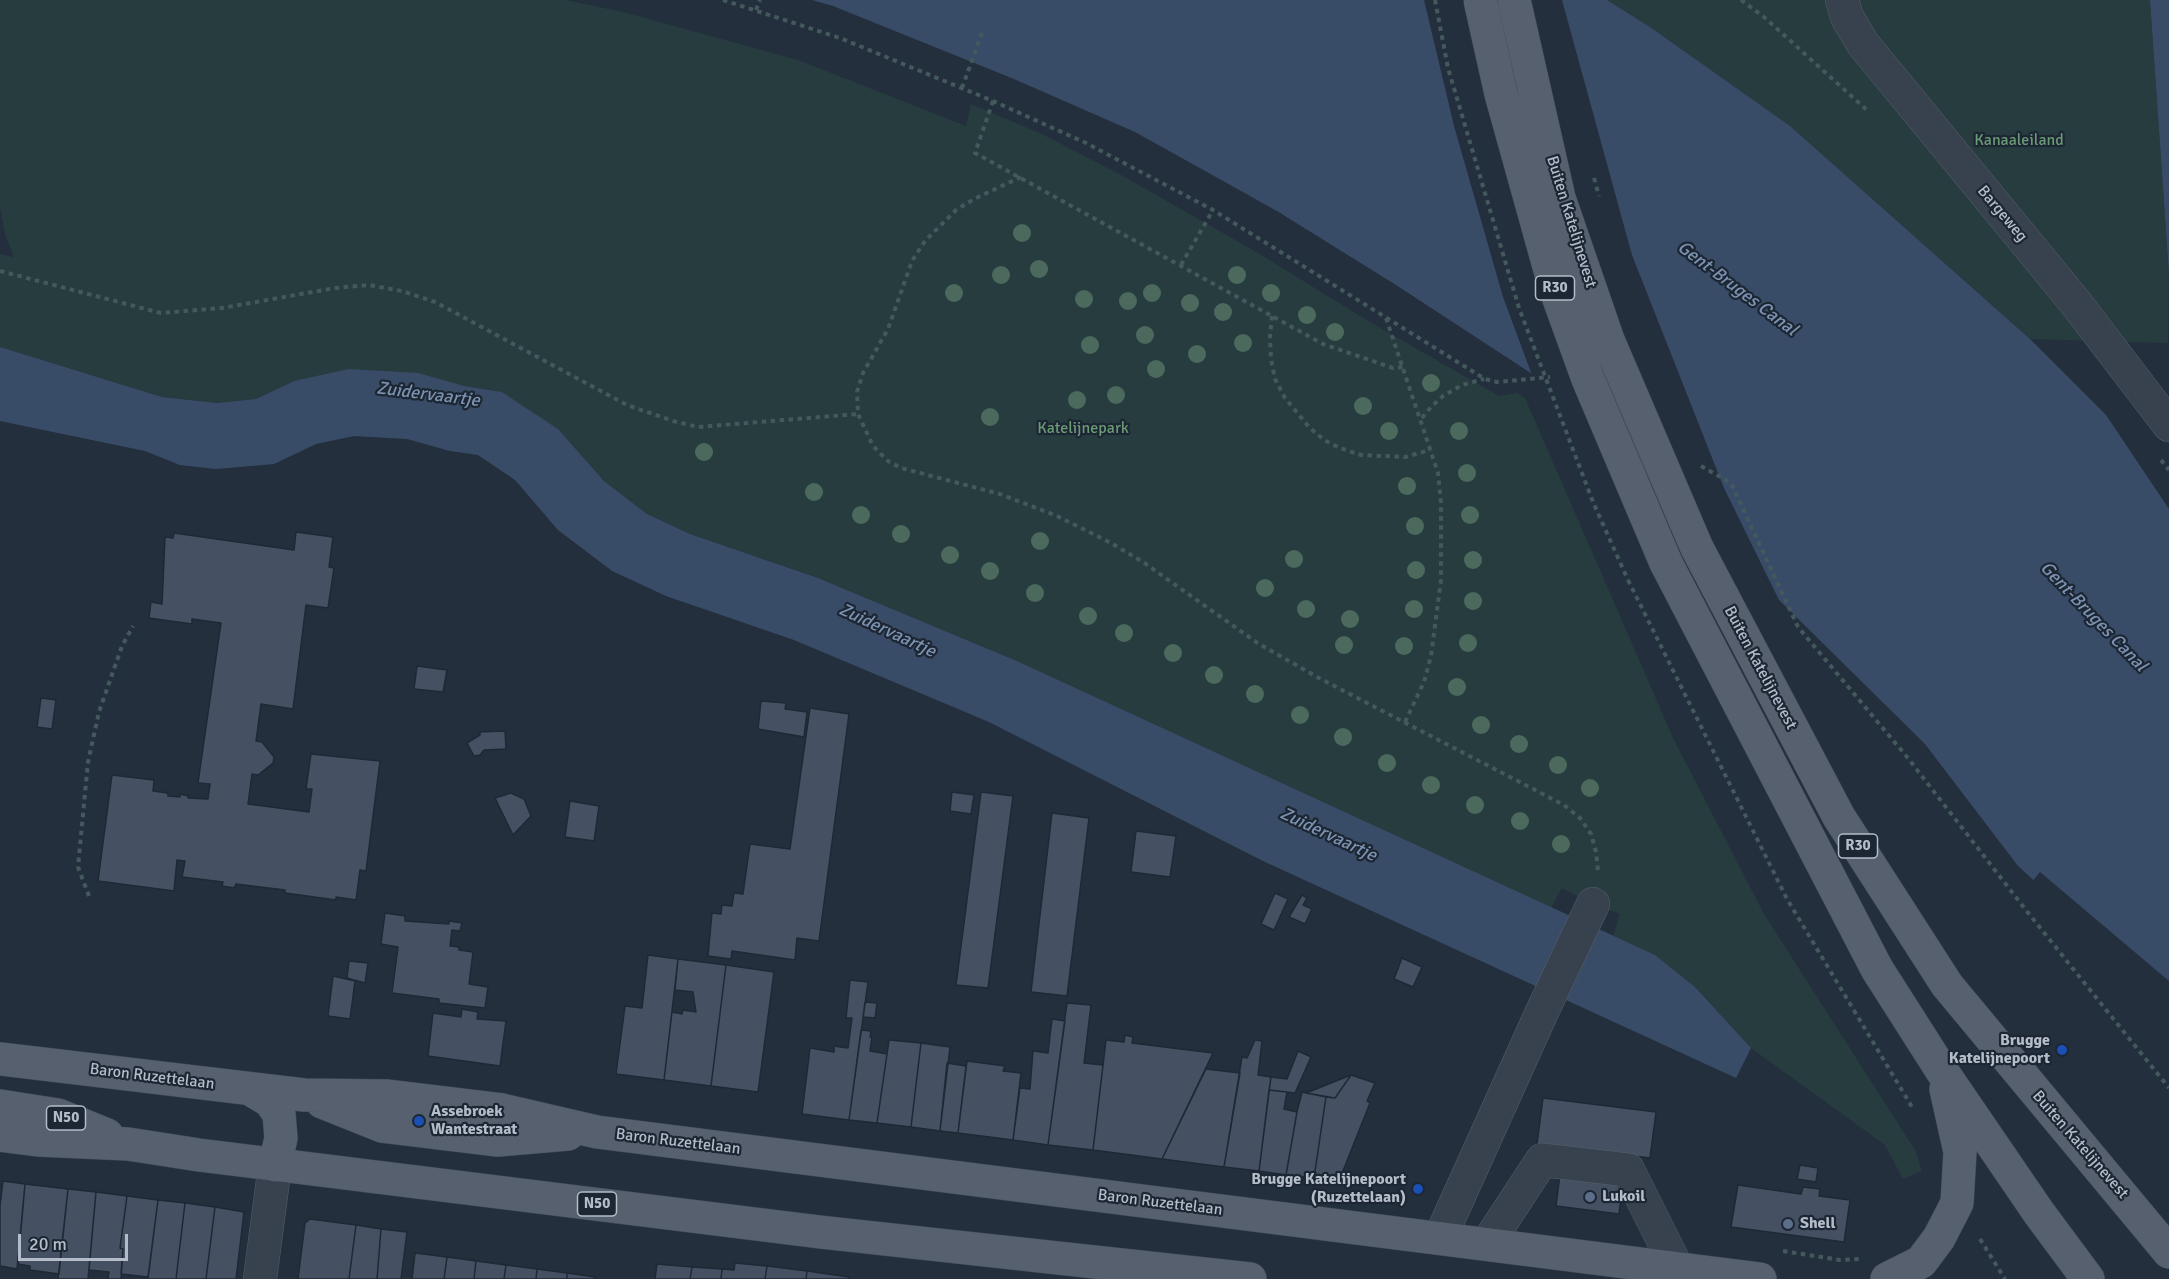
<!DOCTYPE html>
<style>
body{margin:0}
#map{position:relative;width:2169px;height:1279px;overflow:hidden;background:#242f3e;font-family:Signika,sans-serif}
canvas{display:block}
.scale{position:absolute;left:18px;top:1234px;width:110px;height:27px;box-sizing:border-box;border:3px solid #b4bcc9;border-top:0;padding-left:8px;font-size:18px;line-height:21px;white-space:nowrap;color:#b4bcc9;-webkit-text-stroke:4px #1d2633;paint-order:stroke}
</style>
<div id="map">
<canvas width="2169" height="1279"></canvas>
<div class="scale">20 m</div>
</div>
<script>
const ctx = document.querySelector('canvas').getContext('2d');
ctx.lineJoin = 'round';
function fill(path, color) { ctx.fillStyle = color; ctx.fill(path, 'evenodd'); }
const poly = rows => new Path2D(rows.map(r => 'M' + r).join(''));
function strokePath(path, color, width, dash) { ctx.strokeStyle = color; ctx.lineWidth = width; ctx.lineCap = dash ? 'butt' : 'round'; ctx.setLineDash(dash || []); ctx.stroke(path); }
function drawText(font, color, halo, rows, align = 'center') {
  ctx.font = font + ' Signika,sans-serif'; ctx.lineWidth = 4.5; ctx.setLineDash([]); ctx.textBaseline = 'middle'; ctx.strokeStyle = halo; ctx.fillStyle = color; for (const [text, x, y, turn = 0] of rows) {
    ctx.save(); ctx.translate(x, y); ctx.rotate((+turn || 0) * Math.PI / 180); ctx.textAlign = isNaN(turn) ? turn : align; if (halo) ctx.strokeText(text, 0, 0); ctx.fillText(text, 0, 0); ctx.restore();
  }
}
fill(poly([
 [0,0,566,0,623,12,798,60,966,126,971,104,1042,134,1121,175,1253,250,1370,322,1499,396,1517,393,1525,398,1674,740,1764,914,1915,1150,1922,1171,1903,1179,1885,1145,1751,1048,1695,987,1655,955,1613,936,1620,914,1593,904,1562,888,1551,908,1017,661,818,578,690,534,647,514,604,481,558,429,502,392,464,386,294,381,256,399,217,403,162,397,0,347,0,254,14,257,5,234,0,207],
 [1607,0,2150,0,2169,274,2168,343,2030,339,1790,126,1650,27]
]), '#263c3f');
fill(poly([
 [812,0,1607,0,1650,27,1790,126,2030,339,2106,415,2169,509,2169,1003,2018,866,1925,744,1779,600,1724,488,1566,396,1396,285,1277,211,1135,132,1014,79,833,6],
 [2150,0,2169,0,2169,345,2169,274],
 [0,347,162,397,217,403,256,399,294,381,349,369,418,373,464,386,502,392,558,429,604,481,647,514,690,534,818,578,1017,661,1655,955,1695,987,1751,1048,1736,1078,1263,861,989,722,794,640,666,596,612,571,558,530,515,480,478,455,450,451,407,439,354,436,316,444,274,464,216,469,180,465,145,451,0,421]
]), '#394c67');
fill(poly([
 [1424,0,1562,0,1632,255,1737,521,1722,490,1533,378,1503,297,1454,126],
 [2040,872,2169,981,2169,1006,2031,883]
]), '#242f3e');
const building = poly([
 [296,532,333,537,329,567,334,568,328,608,306,605,293,709,261,704,256,741,262,742,274,757,273,763,258,775,252,774,248,804,309,812,312,789,306,789,311,754,380,761,366,871,360,870,356,900,336,897,336,900,285,893,285,890,236,884,234,888,222,886,223,882,182,877,185,861,177,860,174,891,98,881,112,775,154,780,153,791,168,793,168,796,180,797,180,794,188,796,188,798,208,799,210,784,198,783,221,623,192,619,192,624,149,618,151,602,162,604,165,537,173,538,174,533,294,550,296,532],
 [417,666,447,670,443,692,414,689,417,666],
 [41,698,56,700,52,729,37,727,41,698],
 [761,701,786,703,785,709,807,712,804,737,758,729,761,701],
 [810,708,849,714,819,941,797,938,795,960,732,951,731,959,708,956,712,913,721,914,722,905,732,906,734,893,743,894,750,844,790,849,810,708],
 [505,731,506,749,484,750,480,755,474,756,467,743,480,735,480,732,505,731],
 [952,792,974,795,971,814,950,811,952,792],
 [981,792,1013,796,988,988,956,985,981,792],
 [511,793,524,799,531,816,513,835,495,798,511,793],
 [570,801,599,806,594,841,565,837,570,801],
 [1052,813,1089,818,1067,996,1031,992,1052,813],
 [1136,831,1176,836,1170,877,1131,872,1136,831],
 [1275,893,1288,899,1274,930,1261,924,1275,893],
 [1302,895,1307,898,1303,905,1312,909,1305,924,1289,917,1302,895],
 [385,913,405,916,405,921,449,924,449,921,462,923,460,931,452,930,450,946,459,947,459,950,473,952,469,984,488,987,485,1008,439,1003,439,999,392,993,398,947,381,944,385,913],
 [648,955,678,959,664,1080,616,1074,625,1006,642,1008,648,955],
 [1402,958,1422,967,1413,987,1394,979,1402,958],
 [678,959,726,965,711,1086,664,1080,672,1012,682,1014,683,1010,696,1012,693,992,675,990,678,959],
 [349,961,368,963,365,983,347,978,349,961],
 [726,965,774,972,758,1092,711,1086,726,965],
 [333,976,355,981,350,1019,328,1016,333,976],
 [850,980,868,982,849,1120,802,1114,810,1048,834,1052,834,1046,848,1048,852,1018,846,1018,850,980],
 [865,1002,877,1003,875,1018,863,1017,865,1002],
 [1067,1003,1091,1005,1084,1063,1103,1065,1093,1150,1048,1145,1067,1003],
 [462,1009,478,1012,477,1019,506,1021,500,1066,428,1056,433,1013,461,1017,462,1009],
 [1052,1019,1065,1021,1048,1145,1013,1140,1020,1088,1030,1089,1033,1051,1048,1053,1052,1019],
 [861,1030,871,1031,870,1037,872,1037,870,1051,887,1054,877,1123,849,1120,861,1030],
 [1125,1035,1133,1037,1132,1043,1213,1053,1162,1159,1093,1150,1106,1040,1124,1042,1125,1035],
 [889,1040,921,1043,911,1127,877,1123,889,1040],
 [1255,1040,1262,1041,1258,1075,1271,1077,1259,1171,1224,1167,1242,1057,1247,1058,1255,1040],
 [921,1043,950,1047,940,1131,911,1127,921,1043],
 [1298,1051,1311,1057,1295,1093,1269,1090,1271,1077,1287,1079,1298,1051],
 [967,1061,1005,1066,1003,1071,1021,1073,1013,1140,958,1133,967,1061],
 [947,1063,966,1066,958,1133,940,1131,947,1063],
 [1206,1069,1240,1073,1224,1167,1162,1159,1206,1069],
 [1351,1075,1375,1083,1367,1101,1370,1103,1339,1181,1314,1178,1326,1097,1335,1098,1351,1075],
 [1351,1075,1335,1098,1306,1093,1351,1075],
 [1269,1090,1287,1092,1284,1109,1297,1112,1286,1175,1259,1171,1269,1090],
 [1302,1092,1326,1097,1314,1178,1286,1175,1297,1112,1302,1092],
 [1543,1098,1656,1112,1650,1158,1537,1144,1543,1098],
 [1800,1165,1818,1168,1816,1182,1797,1179,1800,1165],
 [1561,1166,1624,1174,1619,1214,1556,1206,1561,1166],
 [3,1181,25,1184,17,1269,0,1266,0,1206,3,1181],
 [25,1184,68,1189,59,1274,30,1270,30,1266,18,1264,25,1184],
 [1738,1185,1801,1194,1803,1187,1820,1189,1819,1196,1850,1200,1844,1242,1731,1227,1738,1185],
 [68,1189,96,1192,88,1279,58,1279,68,1189],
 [96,1192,127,1196,120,1248,123,1249,121,1279,108,1279,109,1272,89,1270,96,1192],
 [127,1196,158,1200,148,1277,121,1274,123,1249,120,1248,127,1196],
 [158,1200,185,1203,176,1279,148,1279,158,1200],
 [185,1203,215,1207,206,1279,176,1279,185,1203],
 [215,1207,244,1212,236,1279,206,1279,215,1207],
 [310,1219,356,1225,349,1279,298,1279,305,1223,310,1219],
 [356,1225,381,1229,377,1279,349,1279,356,1225],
 [381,1229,407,1232,401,1279,377,1279,381,1229],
 [415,1253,447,1257,444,1279,412,1279,415,1253],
 [447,1257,476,1261,474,1279,444,1279,447,1257],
 [476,1261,506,1265,504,1279,474,1279,476,1261],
 [735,1263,767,1266,765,1279,721,1279,722,1269,734,1270,735,1263],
 [657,1264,692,1267,690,1279,655,1279,657,1264],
 [506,1265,537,1269,536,1279,504,1279,506,1265],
 [767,1266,807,1271,806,1279,765,1279,767,1266],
 [692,1267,722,1269,721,1279,690,1279,692,1267],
 [537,1269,567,1273,567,1279,536,1279,537,1269],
 [807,1271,849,1277,849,1279,806,1279,807,1271],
 [567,1273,595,1277,595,1279,567,1279,567,1273]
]);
fill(building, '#455162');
strokePath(building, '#1f2835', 1.5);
const minor = poly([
 [1842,0,1847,17,1863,44,2075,302,2169,425],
 [1440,1238,1541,1014,1593,904],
 [1487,1244,1542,1160,1628,1170,1677,1268],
 [260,1279,275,1165]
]);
const major = poly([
 [1697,548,1839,817,1947,985,2169,1252],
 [1666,563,1877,969,1942,1071,2039,1213,2088,1279],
 [0,1059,304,1095,386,1096,502,1110,597,1132,1760,1279],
 [250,1089,270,1101,279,1114,281,1138,275,1165],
 [322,1102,382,1126,498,1140,568,1134],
 [0,1106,58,1115,107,1135],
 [0,1135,38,1140,128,1144,199,1155,820,1232,1250,1279],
 [1887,1279,1921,1262,1939,1238,1957,1203,1960,1152,1946,1089]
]);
strokePath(minor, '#565f6c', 34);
strokePath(major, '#414a57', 34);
strokePath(poly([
 [723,0,840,38,993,101,1086,143,1213,210,1485,379,1497,382,1550,377],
 [1741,0,1764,17,1869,112],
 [756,10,760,0],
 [962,88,983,30],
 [993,101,975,153,1323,344,1393,368,1403,367],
 [1021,177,974,199,956,210,925,241,912,261,888,329,863,373,857,392,858,414,873,446,888,461,901,468,1000,494,1057,516,1111,543,1143,562,1259,644,1319,678,1564,805,1580,818,1591,834,1596,852,1598,871],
 [1594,178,1599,196],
 [1181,265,1213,210],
 [0,271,161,313,222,308,335,288,369,285,402,291,435,302,627,405,673,421,698,427,858,414],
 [1272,316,1270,336,1271,359,1275,379,1285,398,1309,427,1324,440,1340,448,1361,455,1405,457,1430,450],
 [1386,318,1438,473,1441,503,1441,580,1431,656,1424,682,1405,722],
 [1422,418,1431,407,1443,396,1462,385,1484,379],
 [2161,460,2169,470],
 [1701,466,1731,483,1798,627,1907,757,2029,914,2169,1088],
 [1628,580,1787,899,1912,1107],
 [89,896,78,867,88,762,99,712,122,646,133,626],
 [1980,1239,2005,1279],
 [1783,1251,1840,1260,1859,1259]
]), '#44595c', 4, [4.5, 4.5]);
strokePath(minor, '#38414e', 33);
strokePath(major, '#56606e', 33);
const majorBridge = poly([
 [1480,0,1501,94,1555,288,1588,379,1666,563],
 [1514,0,1559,198,1608,340,1697,548]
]);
strokePath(majorBridge, '#414a57', 34, []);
strokePath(poly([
 [1435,0,1448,68,1519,308,1593,502,1628,580]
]), '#44595c', 4, [4.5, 4.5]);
strokePath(majorBridge, '#56606e', 33);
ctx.fillStyle = '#4b6a5d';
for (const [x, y] of [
 [1022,233],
 [1039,269],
 [1001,275],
 [1237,275],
 [954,293],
 [1152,293],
 [1271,293],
 [1084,299],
 [1128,301],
 [1190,303],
 [1223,312],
 [1307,315],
 [1335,332],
 [1145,335],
 [1243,343],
 [1090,345],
 [1197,354],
 [1156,369],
 [1431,383],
 [1116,395],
 [1077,400],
 [1363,406],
 [990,417],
 [1389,431],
 [1459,431],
 [704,452],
 [1467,473],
 [1407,486],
 [814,492],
 [861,515],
 [1470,515],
 [1415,526],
 [901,534],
 [1040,541],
 [950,555],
 [1294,559],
 [1473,560],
 [1416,570],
 [990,571],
 [1265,588],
 [1035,593],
 [1473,601],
 [1306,609],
 [1414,609],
 [1088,616],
 [1350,619],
 [1124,633],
 [1468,643],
 [1344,645],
 [1404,646],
 [1173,653],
 [1214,675],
 [1457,687],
 [1255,694],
 [1300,715],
 [1481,725],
 [1343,737],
 [1519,744],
 [1387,763],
 [1558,765],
 [1431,785],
 [1590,788],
 [1475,805],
 [1520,821],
 [1561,844]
]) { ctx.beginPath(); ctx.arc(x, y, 9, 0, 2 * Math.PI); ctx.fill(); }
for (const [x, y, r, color] of [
 [2062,1050,6,"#1a4fb4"],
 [419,1121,6,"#1a4fb4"],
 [1418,1189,6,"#1a4fb4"],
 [1590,1197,6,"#5c6f8a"],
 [1788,1224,6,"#5c6f8a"]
]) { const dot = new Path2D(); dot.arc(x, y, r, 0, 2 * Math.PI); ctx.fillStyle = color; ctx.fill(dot); strokePath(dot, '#1d2633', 2); }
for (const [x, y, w] of [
 [1555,288,39],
 [1858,846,39],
 [66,1118,39],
 [597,1204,39]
]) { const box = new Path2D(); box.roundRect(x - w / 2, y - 12, w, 24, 4.5); ctx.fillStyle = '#1d2633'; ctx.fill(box); strokePath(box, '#b4bcc9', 1.5); }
drawText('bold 15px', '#b4bcc9', null, [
 ["R30",1555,288],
 ["R30",1858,846],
 ["N50",66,1118],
 ["N50",597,1204]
]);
drawText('16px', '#6b9a76', '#1d2633', [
 ["Kanaaleiland",2019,141],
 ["Katelijnepark",1083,429]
]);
drawText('16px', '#b4bcc9', '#1d2633', [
 ["Bargeweg",2002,214,50],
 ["Buiten Katelijnevest",1571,222,73],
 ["Buiten Katelijnevest",1760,668,62],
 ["Baron Ruzettelaan",152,1077,7],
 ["Baron Ruzettelaan",678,1142,7],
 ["Buiten Katelijnevest",2080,1145,49],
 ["Baron Ruzettelaan",1160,1203,7]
]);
drawText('bold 16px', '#b4bcc9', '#1d2633', [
 ["Brugge",2050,1041,"right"],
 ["Katelijnepoort",2050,1059,"right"],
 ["Assebroek",431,1112],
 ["Wantestraat",431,1130],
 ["Brugge Katelijnepoort",1406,1180,"right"],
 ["(Ruzettelaan)",1406,1198,"right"],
 ["Lukoil",1602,1197],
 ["Shell",1800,1224]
], 'left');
drawText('italic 18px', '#7c92b1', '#1d2633', [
 ["Gent-Bruges Canal",1737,289,37],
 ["Zuidervaartje",428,395,7],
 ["Gent-Bruges Canal",2093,617,46],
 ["Zuidervaartje",887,631,25],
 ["Zuidervaartje",1328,835,25]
]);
</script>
